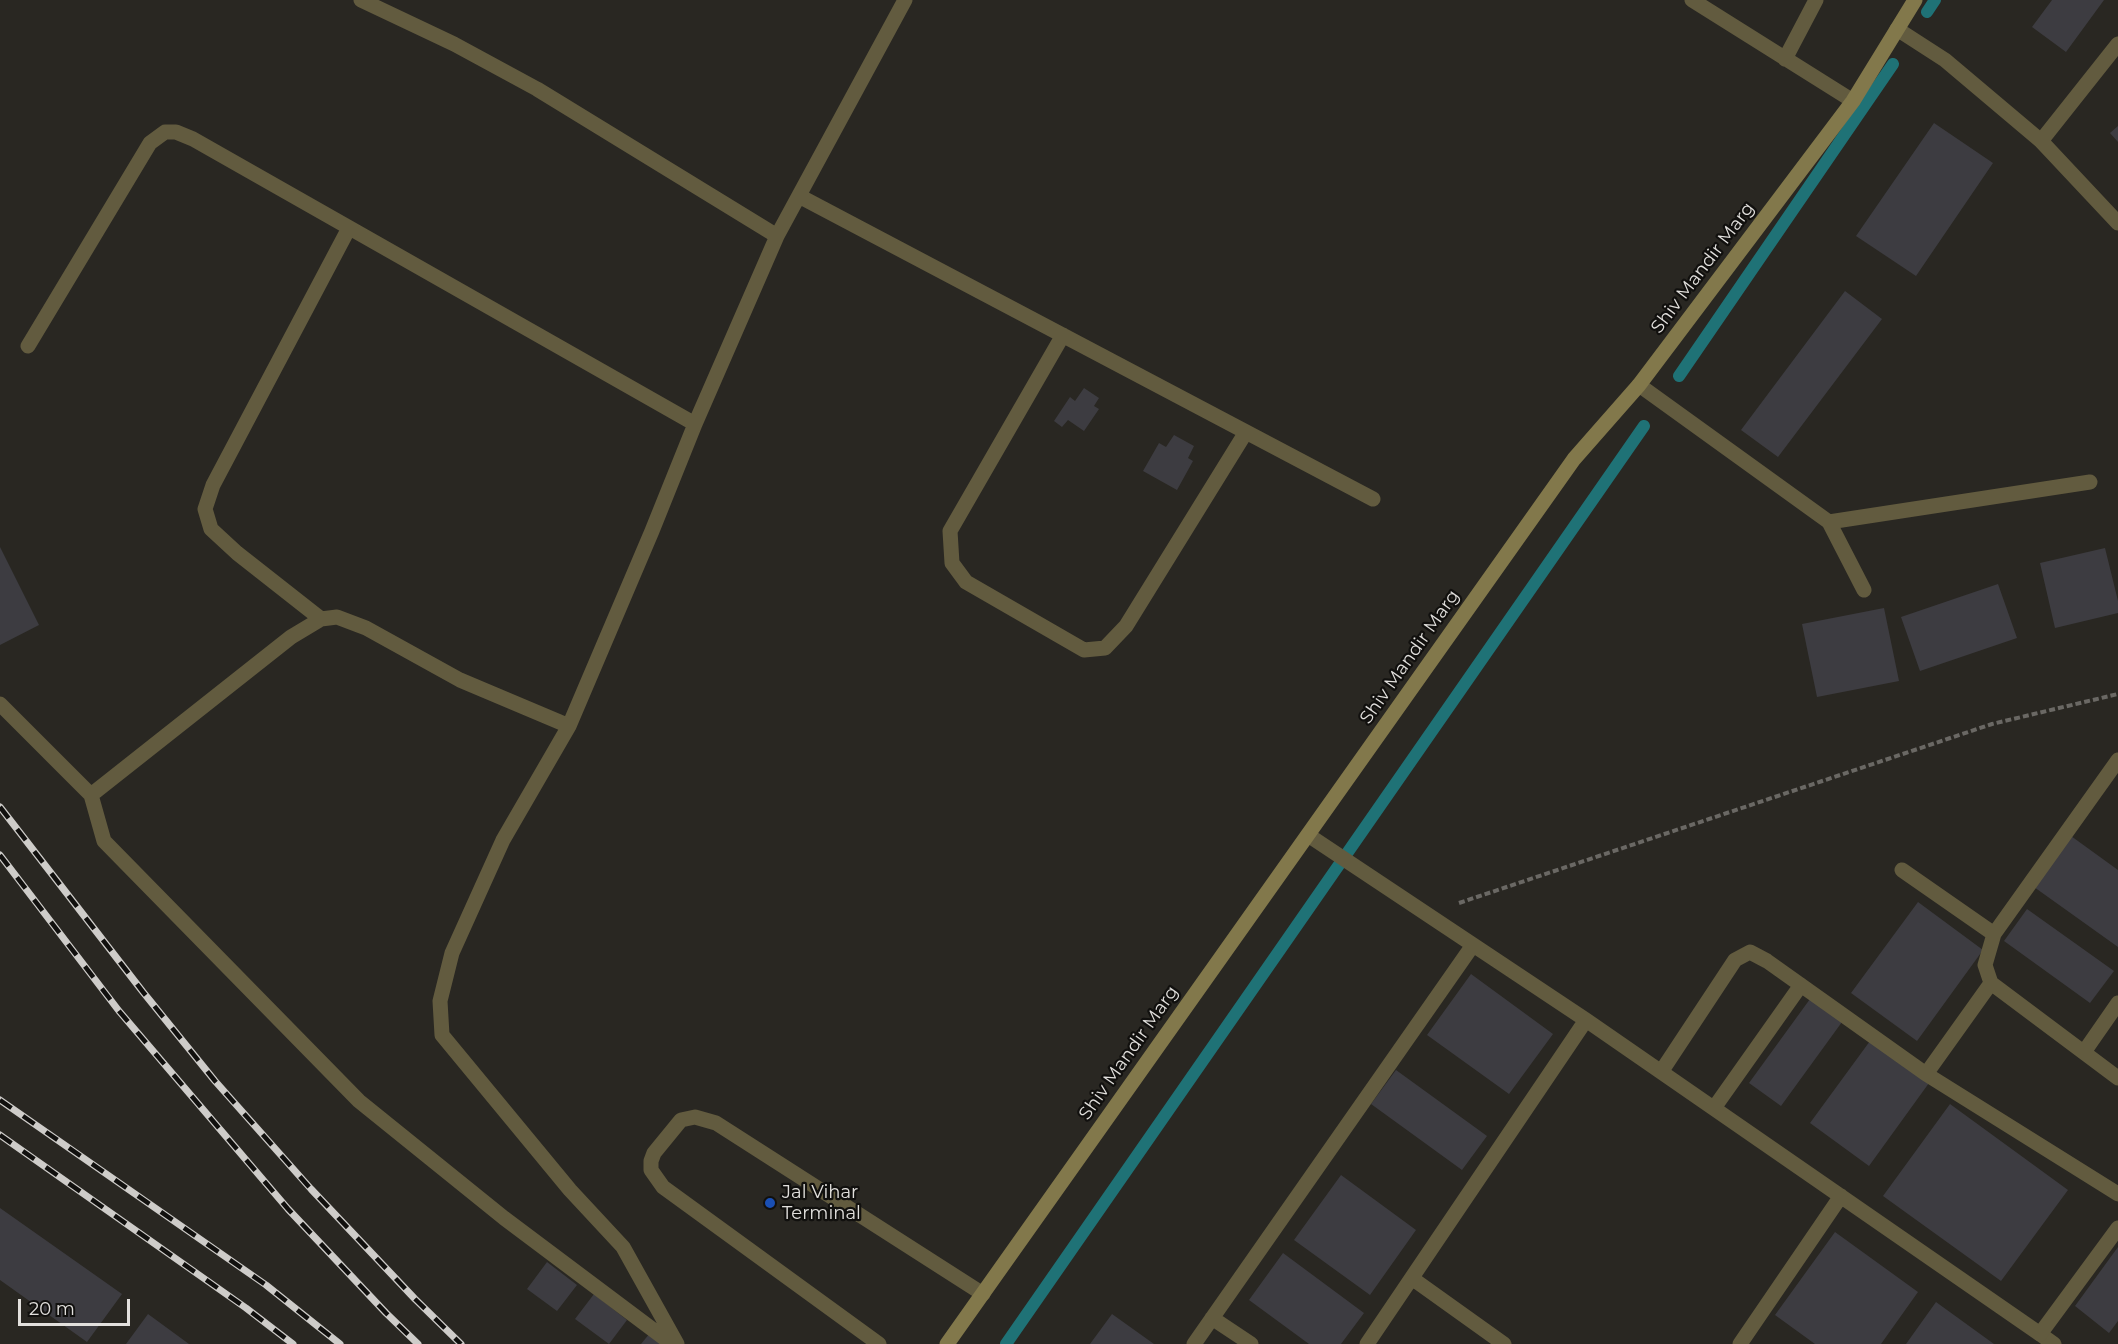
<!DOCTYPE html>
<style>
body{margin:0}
#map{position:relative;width:2118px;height:1344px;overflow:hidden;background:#292722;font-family:Montserrat,sans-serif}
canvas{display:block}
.scale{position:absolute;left:18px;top:1299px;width:112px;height:27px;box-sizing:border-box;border:3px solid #e2e0dd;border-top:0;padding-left:8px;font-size:18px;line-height:21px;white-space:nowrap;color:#e2e0dd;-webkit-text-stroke:4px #11100e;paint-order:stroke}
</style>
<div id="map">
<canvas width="2118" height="1344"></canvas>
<div class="scale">20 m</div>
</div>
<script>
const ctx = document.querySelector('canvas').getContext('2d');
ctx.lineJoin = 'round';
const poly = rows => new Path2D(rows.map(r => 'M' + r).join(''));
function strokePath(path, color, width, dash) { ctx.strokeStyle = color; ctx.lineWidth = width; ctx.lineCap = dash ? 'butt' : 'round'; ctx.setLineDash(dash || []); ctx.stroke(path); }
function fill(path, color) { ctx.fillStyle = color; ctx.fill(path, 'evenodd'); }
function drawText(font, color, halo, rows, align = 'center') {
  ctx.font = font + ' Montserrat,sans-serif'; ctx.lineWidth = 4.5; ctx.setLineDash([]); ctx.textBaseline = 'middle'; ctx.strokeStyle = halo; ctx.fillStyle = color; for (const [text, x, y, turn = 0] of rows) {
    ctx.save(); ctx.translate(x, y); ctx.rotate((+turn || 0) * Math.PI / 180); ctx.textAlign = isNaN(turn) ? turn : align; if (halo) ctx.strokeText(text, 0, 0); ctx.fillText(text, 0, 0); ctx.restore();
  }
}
strokePath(poly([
 [1927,12,1935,0],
 [1679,376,1893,64],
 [1006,1344,1644,426]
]), '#1f7276', 12);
fill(poly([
 [2052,0,2104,0,2066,52,2032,27],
 [1934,123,1993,163,1916,276,1856,236],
 [2118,126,2118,142,2110,133],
 [1845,291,1882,319,1778,457,1741,430],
 [1084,388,1099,398,1094,406,1099,409,1084,431,1068,420,1062,427,1054,421,1070,397,1075,401],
 [1174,435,1194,446,1188,458,1193,461,1177,490,1143,471,1159,443,1166,447],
 [0,547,39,625,0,645],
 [2105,548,2118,601,2118,613,2055,628,2040,563],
 [1998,584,2017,638,1920,671,1901,617],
 [1884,608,1899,681,1817,697,1802,624],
 [2071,836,2118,870,2118,947,2034,887],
 [1918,902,1983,950,1917,1041,1851,993],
 [2027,909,2114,971,2090,1003,2004,941],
 [1471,974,1553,1034,1509,1094,1427,1035],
 [1810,999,1842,1022,1781,1106,1749,1083],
 [1870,1041,1929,1083,1869,1166,1810,1123],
 [1396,1070,1487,1136,1462,1170,1371,1104],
 [1950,1104,2068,1190,2001,1281,1883,1196],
 [1341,1175,1416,1230,1370,1295,1294,1240],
 [0,1208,122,1294,87,1342,0,1280],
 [1835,1232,1918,1292,1881,1344,1815,1344,1775,1315],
 [2118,1247,2118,1321,2109,1333,2075,1306],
 [1283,1253,1364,1313,1341,1344,1309,1344,1249,1300],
 [547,1262,577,1285,557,1311,527,1289],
 [594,1294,627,1320,609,1344,575,1319],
 [1936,1302,1994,1344,1906,1344],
 [148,1314,189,1344,126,1344],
 [1112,1314,1154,1344,1090,1344],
 [650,1333,664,1344,641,1344]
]), '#3d3c41');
strokePath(poly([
 [1459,903,1992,724,2118,694]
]), '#6a6864', 4, [6, 3]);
strokePath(poly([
 [361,0,454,44,537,89,777,236],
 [1692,0,1853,101],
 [1785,59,1816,0],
 [799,196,1373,499],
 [1063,335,950,531,952,563,966,582,1084,650,1105,648,1126,626,1246,432],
 [28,346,150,143,165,132,176,132,193,139,695,424],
 [321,619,237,553,211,529,205,509,213,485,349,228],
 [0,704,91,795,104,841,359,1101,504,1218,672,1344],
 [91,795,291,637,321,619,337,617,366,628,460,680,569,726],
 [2040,1334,2054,1344],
 [677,1344,623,1247,570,1190,442,1035,440,1001,452,953,503,840,569,726,652,531,695,424,777,236,905,0],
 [879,1344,663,1187,651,1170,651,1161,654,1153,681,1120,695,1117,716,1123,983,1294]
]), '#625b3f', 15);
strokePath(poly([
 [1897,29,1945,60,2041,141,2118,223],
 [2041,141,2118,44],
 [1639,385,1829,522,1864,590],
 [1829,522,2090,482],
 [1308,835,1586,1020,2040,1334,2118,1228],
 [1902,870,1994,934,2118,760],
 [1994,934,1985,965,1991,983,2118,1078],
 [2084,1052,2118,1003],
 [1661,1072,1735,960,1750,952,1767,961,1926,1074,1991,983],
 [1926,1074,2118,1194],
 [1714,1108,1801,985],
 [1413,1279,1504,1344],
 [1212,1318,1251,1344],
 [1194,1344,1473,945],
 [1367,1344,1586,1020],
 [1740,1344,1841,1196]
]), '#625b3f', 15);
strokePath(poly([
 [947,1344,1574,459,1639,385,1853,101,1915,0]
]), '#82784b', 15);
const rail = poly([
 [0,807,143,992,215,1081,311,1189,415,1299,461,1344],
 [0,855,119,1011,288,1209,386,1313,418,1344],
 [0,1100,266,1285,340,1344],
 [0,1135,246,1308,293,1344]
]);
strokePath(rail, '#ceccc9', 7);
strokePath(rail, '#11100e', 4.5, [14]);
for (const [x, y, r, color] of [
 [770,1203,6,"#1a4fb4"]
]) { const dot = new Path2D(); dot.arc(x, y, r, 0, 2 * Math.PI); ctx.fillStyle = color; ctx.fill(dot); strokePath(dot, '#11100e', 2); }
drawText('18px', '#e2e0dd', '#11100e', [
 ["Shiv Mandir Marg",1703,268,-53],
 ["Shiv Mandir Marg",1410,657,-55],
 ["Shiv Mandir Marg",1129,1053,-55]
]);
drawText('18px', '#e2e0dd', '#11100e', [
 ["Jal Vihar",782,1193],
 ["Terminal",782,1214]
], 'left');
</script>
